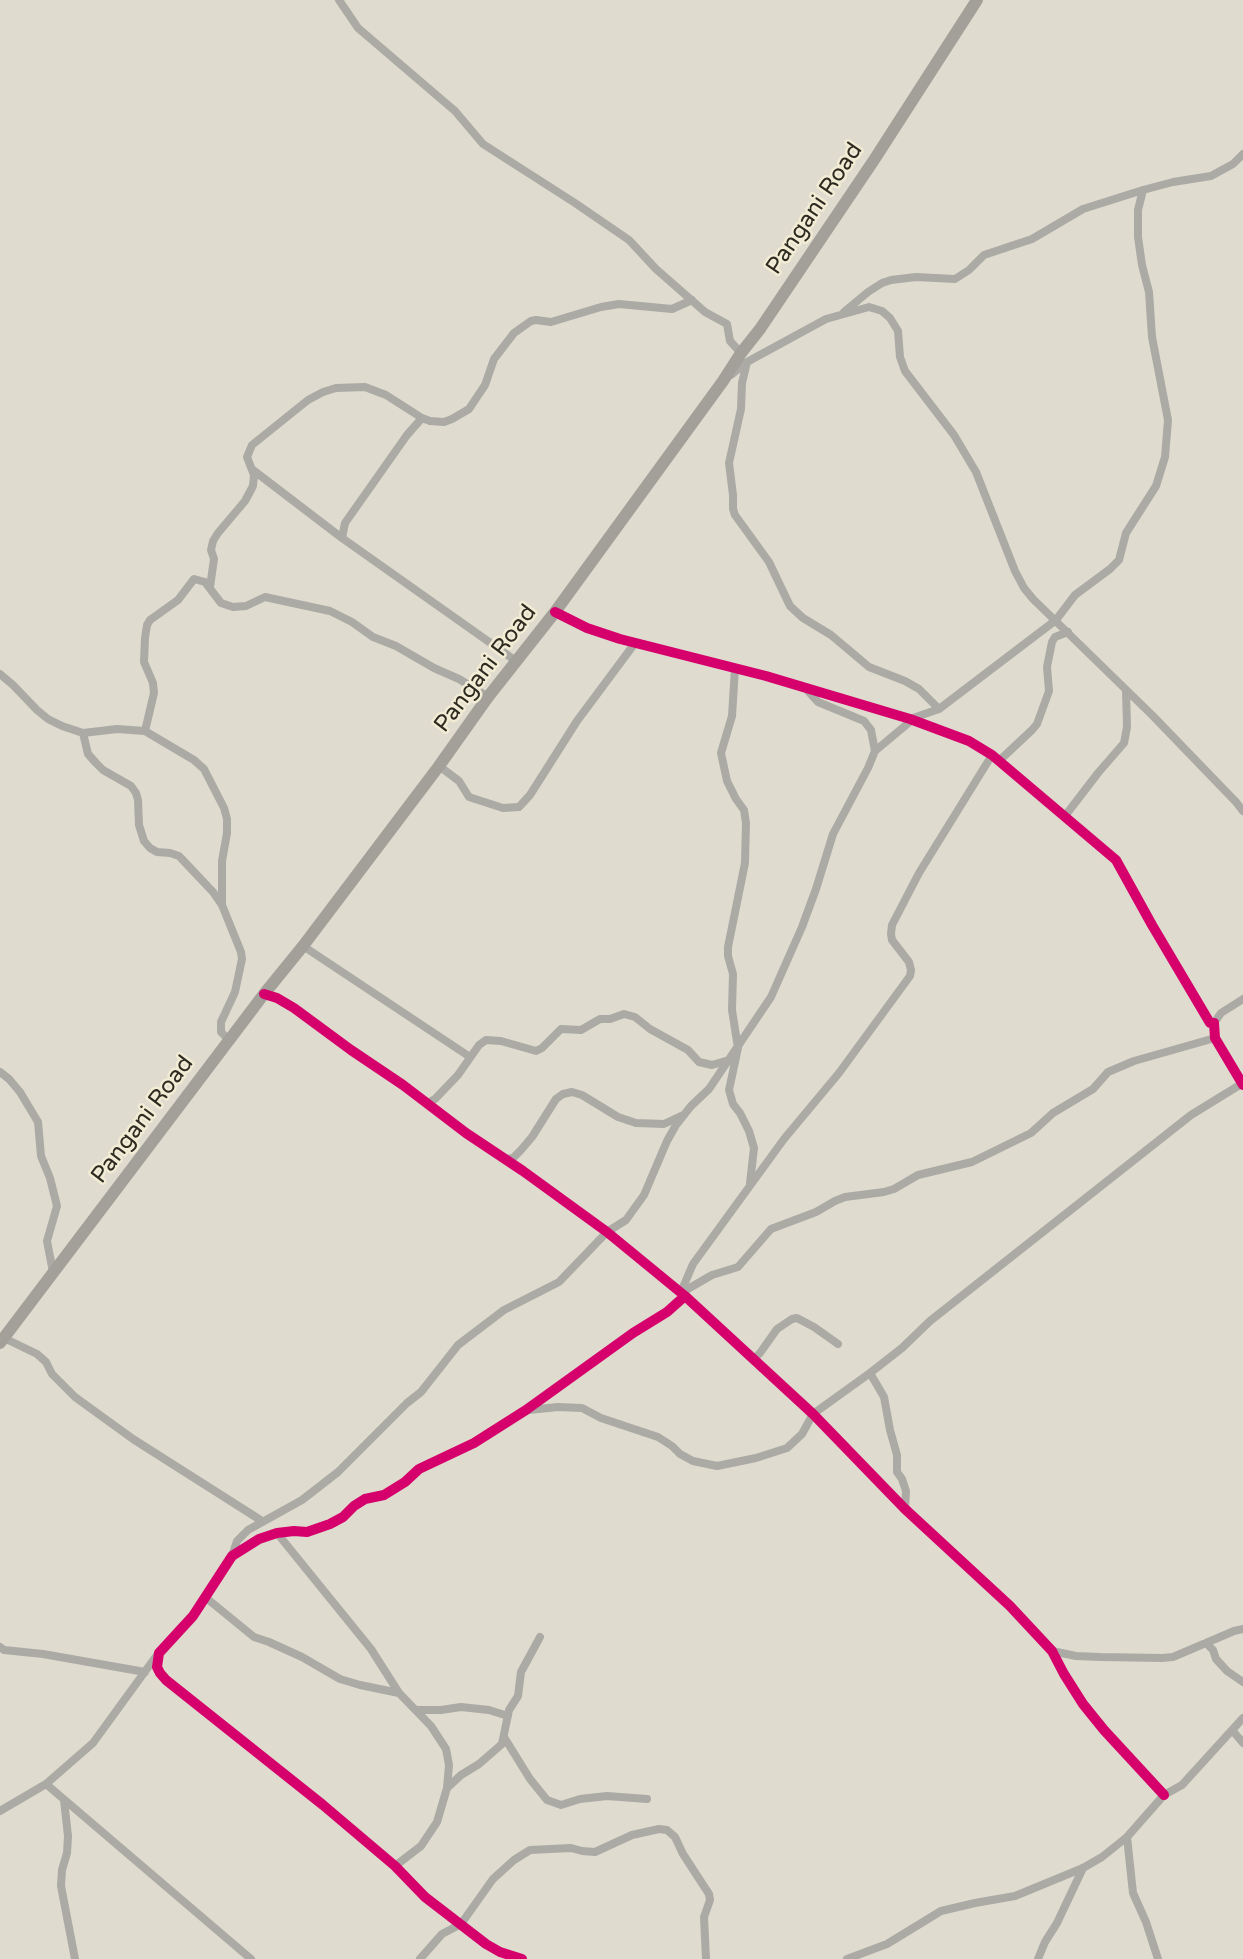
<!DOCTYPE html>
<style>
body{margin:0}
canvas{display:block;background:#dfdbce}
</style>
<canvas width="1243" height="1959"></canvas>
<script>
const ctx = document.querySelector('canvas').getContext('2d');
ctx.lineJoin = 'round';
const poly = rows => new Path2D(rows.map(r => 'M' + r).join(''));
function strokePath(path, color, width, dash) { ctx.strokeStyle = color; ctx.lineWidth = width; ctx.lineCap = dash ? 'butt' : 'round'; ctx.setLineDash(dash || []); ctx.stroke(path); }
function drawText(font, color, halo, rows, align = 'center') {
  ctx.font = font + ' "Varela Round",sans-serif'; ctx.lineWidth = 5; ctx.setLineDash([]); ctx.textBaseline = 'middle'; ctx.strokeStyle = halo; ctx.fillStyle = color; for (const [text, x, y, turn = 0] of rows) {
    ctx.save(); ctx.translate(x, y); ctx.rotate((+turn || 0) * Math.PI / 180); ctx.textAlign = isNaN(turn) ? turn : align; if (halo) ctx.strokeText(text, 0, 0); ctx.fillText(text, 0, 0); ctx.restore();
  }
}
strokePath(poly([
 [339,0,358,28,455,111,483,144,575,203,629,240,656,269,705,312,727,324,730,341,741,353],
 [844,312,868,292,882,283,891,280,916,277,955,279,969,270,984,255,1032,239,1083,209,1143,190,1173,182,1211,176,1233,164,1243,154],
 [747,362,742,383,741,409,729,463,733,495,733,509,735,515,769,562,790,606,803,618,831,635,869,667,905,681,919,689,939,709],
 [731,375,747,362,826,319,869,307,882,311,890,318,898,331,900,357,905,371,954,435,976,472,1015,571,1024,588,1033,599,1152,715,1236,802,1243,811],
 [253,470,342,538,516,661],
 [342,538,345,523,407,435,422,418],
 [210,587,214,559,211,550,213,541,218,533,245,501,253,486,254,475,247,457,252,445,308,400,323,392,336,388,365,387,386,395,422,418,430,421,444,422,452,419,469,409,485,385,494,359,514,333,531,321,536,320,551,322,601,307,619,304,672,309,692,300],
 [555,612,587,628,620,639,766,676,910,719,969,741,992,755,1116,860,1152,925,1210,1023,1214,1023,1215,1038,1243,1085],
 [735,668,732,716,721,753,727,781,736,799,744,810,746,823,745,863,728,947,728,956,733,974,732,1010,738,1048,729,1090,733,1104,740,1113,749,1131,754,1148,750,1183],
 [0,674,13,685,37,710,48,719,62,726,83,733,117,729,145,731,194,760,204,769,224,808,227,819,227,833,222,861,222,905],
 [808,691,818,702,864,721,871,730,875,751],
 [910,719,939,709,1056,620,1075,595,1110,569,1119,560,1126,533,1156,486,1165,457,1168,420,1152,337,1149,292,1142,265,1138,237,1138,210,1143,190],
 [145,731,154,693,153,683,144,662,145,638,147,625,150,620,178,600,194,579,205,582,221,603,233,607,246,606,265,597,330,611,352,622,373,637,396,646,434,668,459,679,488,697],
 [83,733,88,754,96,763,103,770,131,786,136,793,138,800,139,825,144,841,150,848,157,852,170,853,179,856,213,892,222,905,241,952,242,959,235,992,221,1022,221,1032,230,1041],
 [1000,760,1032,730,1037,724,1049,691,1047,667,1052,642,1055,637,1068,632],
 [439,766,459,781,469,797,503,808,519,807,530,795,577,721,635,643],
 [1065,816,1098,773,1124,743,1127,727,1126,690],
 [303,946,470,1057],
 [264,994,277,998,294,1008,351,1050,403,1085,466,1133,523,1171,607,1232,685,1296,813,1414,905,1509,1010,1606,1052,1651,1064,1674,1083,1704,1104,1730,1164,1795],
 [1214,1023,1221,1013,1243,999],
 [0,1072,9,1079,20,1092,38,1122,41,1156,50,1178,57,1206,47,1241,53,1272],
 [424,1101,428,1103,435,1099,458,1075,479,1045,486,1040,501,1041,536,1051,542,1048,561,1029,581,1030,600,1019,610,1019,624,1014,635,1017,650,1029,688,1050,699,1062,712,1065,729,1060],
 [506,1159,513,1158,521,1150,532,1137,556,1099,563,1094,572,1092,582,1095,618,1117,636,1123,664,1124,683,1115],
 [681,1292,693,1264,784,1139,839,1073,910,976,911,970,909,962,892,940,891,934,892,925,919,873,992,755],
 [681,1293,712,1275,738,1267,771,1229,816,1212,835,1201,845,1197,884,1192,894,1189,918,1175,972,1162,1031,1133,1053,1113,1093,1089,1108,1072,1134,1061,1215,1038],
 [4,1338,37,1354,46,1362,52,1374,75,1397,133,1439,262,1521],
 [754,1359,760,1353,777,1329,792,1319,797,1318,814,1327,838,1344],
 [870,1373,884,1397,890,1430,897,1455,897,1472,902,1479,906,1491,905,1509],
 [529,1410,558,1407,582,1408,601,1418,658,1437,672,1446,680,1454,693,1461,717,1466,756,1458,787,1448,802,1434,813,1414,870,1373,902,1348,930,1321,1191,1115,1243,1083],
 [277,1533,371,1649,399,1693,431,1726,446,1749,449,1765,447,1788,437,1822,421,1846,395,1866],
 [232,1556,237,1541,248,1530,302,1500,338,1472,407,1403,421,1392,458,1345,504,1310,559,1282,607,1232,626,1220,644,1195,667,1141,676,1125,691,1106,709,1089,771,997,802,927,816,889,833,834,868,768,875,751,912,720],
 [205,1597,254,1637,269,1642,302,1657,340,1679,360,1685,399,1693],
 [1206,1643,1213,1650,1216,1659,1227,1671,1243,1682],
 [0,1647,4,1650,43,1654,145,1672],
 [1052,1651,1076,1656,1100,1657,1162,1658,1173,1657,1234,1631,1243,1629],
 [416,1710,441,1710,461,1707,489,1710,508,1716],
 [1232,1730,1243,1743],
 [504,1737,530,1779,547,1800,561,1805,580,1799,607,1796,647,1799],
 [46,1784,251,1959],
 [447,1788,461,1775,479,1764,502,1744,509,1710,518,1696,521,1672,540,1637],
 [64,1800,68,1836,67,1853,62,1870,61,1886,75,1959],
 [0,1811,46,1784,93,1743,157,1655],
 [1127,1837,1133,1893,1146,1922,1158,1959],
 [420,1959,442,1934,461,1924,493,1879,514,1860,530,1850,571,1848,582,1851,595,1852,632,1835,659,1829,667,1830,675,1837,683,1854,709,1894,710,1900,704,1917,706,1959],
 [522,1959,500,1952,486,1944,425,1897,395,1866,323,1805,166,1680,160,1673,157,1667,159,1653,193,1616,232,1556,259,1539,277,1533,294,1531,307,1532,330,1524,343,1517,354,1506,365,1499,384,1495,405,1482,419,1469,474,1443,526,1410,633,1333,667,1312,685,1296],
 [847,1959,887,1944,941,1911,975,1903,1015,1896,1083,1868,1102,1857,1127,1837,1164,1795,1182,1785,1243,1718],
 [1038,1959,1045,1942,1057,1923,1083,1868]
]), '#acaaa5', 8);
strokePath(poly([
 [0,1343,264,994,303,946,439,766,488,697,555,612,723,381,741,353,760,329,874,160,977,0]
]), '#a3a09a', 12);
strokePath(poly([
 [555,612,587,628,620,639,766,676,910,719,969,741,992,755,1116,860,1152,925,1210,1023,1214,1023,1215,1038,1243,1085],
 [264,994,277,998,294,1008,351,1050,403,1085,466,1133,523,1171,607,1232,685,1296,813,1414,905,1509,1010,1606,1052,1651,1064,1674,1083,1704,1104,1730,1164,1795],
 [522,1959,500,1952,486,1944,425,1897,395,1866,323,1805,166,1680,160,1673,157,1667,159,1653,193,1616,232,1556,259,1539,277,1533,294,1531,307,1532,330,1524,343,1517,354,1506,365,1499,384,1495,405,1482,419,1469,474,1443,526,1410,633,1333,667,1312,685,1296]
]), '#d6006c', 10);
drawText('23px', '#2c2a21', '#f2ecd5', [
 ["Pangani Road",815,209,-56],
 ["Pangani Road",486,669,-53],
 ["Pangani Road",143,1120,-53]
]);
</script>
